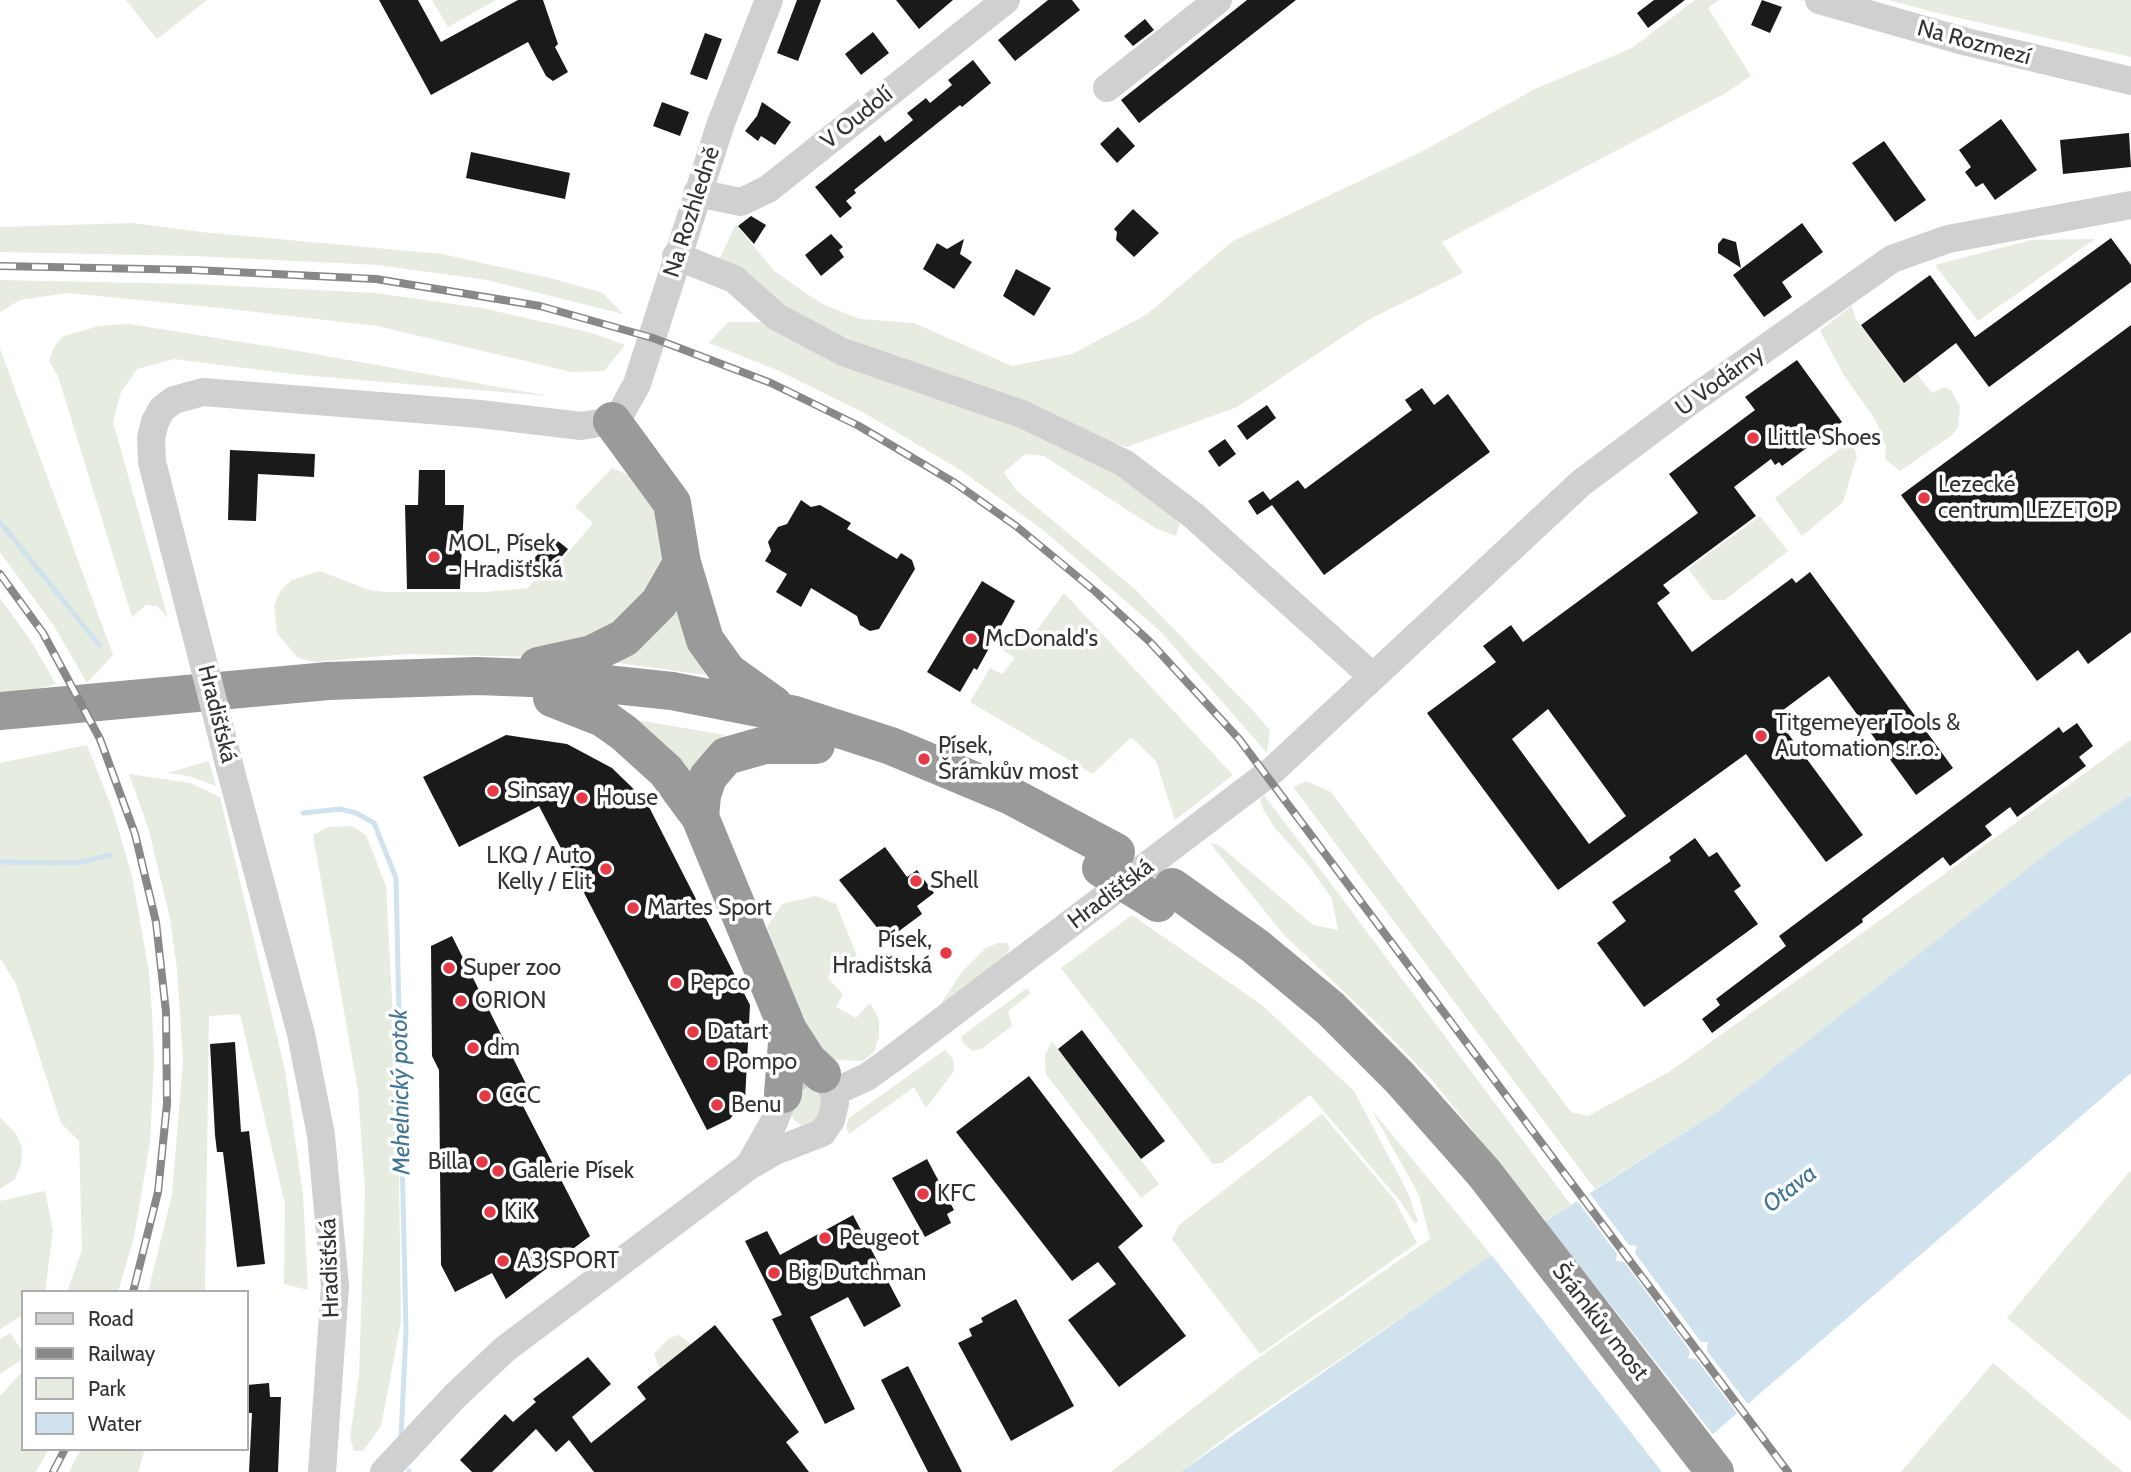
<!DOCTYPE html>
<meta charset="utf-8">
<style>
body{margin:0}
#map{position:relative;width:2131px;height:1472px;overflow:hidden;background:#fff;font-family:Cabin,sans-serif}
canvas{display:block}
.legend{position:absolute;left:21px;top:1290px;width:228px;height:161px;box-sizing:border-box;background:#fff;border:2px solid #adadad;margin:0;padding:9px 12px;list-style:none;font-size:21px;color:#333}
.legend li{display:flex;align-items:center;gap:14px;height:35px}
.legend b{width:35px;border:2px solid #adadad}
</style>
<div id="map">
<canvas width="2131" height="1472"></canvas>
<ul class="legend">
<li><b style="height:9px;background:#d0d0d0"></b>Road</li>
<li><b style="height:9px;background:#888"></b>Railway</li>
<li><b style="height:19px;background:#e6ecdf"></b>Park</li>
<li><b style="height:19px;background:#cfe2ee"></b>Water</li>
</ul>
</div>
<script>
const ctx = document.querySelector('canvas').getContext('2d');
ctx.lineJoin = 'round';
function fill(path, color) { ctx.fillStyle = color; ctx.fill(path, 'evenodd'); }
const poly = rows => new Path2D(rows.map(r => 'M' + r).join(''));
function strokePath(path, color, width, dash) { ctx.strokeStyle = color; ctx.lineWidth = width; ctx.lineCap = dash ? 'butt' : 'round'; ctx.setLineDash(dash || []); ctx.stroke(path); }
function drawText(font, color, halo, rows, align = 'center') {
  ctx.font = font + ' Cabin,sans-serif'; ctx.lineWidth = 7; ctx.setLineDash([]); ctx.textBaseline = 'middle'; ctx.strokeStyle = halo; ctx.fillStyle = color; for (const [text, x, y, turn = 0] of rows) {
    ctx.save(); ctx.translate(x, y); ctx.rotate((+turn || 0) * Math.PI / 180); ctx.textAlign = isNaN(turn) ? turn : align; if (halo) ctx.strokeText(text, 0, 0); ctx.fillText(text, 0, 0); ctx.restore();
  }
}
fill(poly([
 [126,0,207,0,157,39],
 [432,0,496,0,448,27],
 [1695,0,1719,0,1708,8,1751,76,1726,93,1442,242,1463,273,1370,319,1237,407,1127,447,1061,427,783,311,717,264,736,224,774,271,822,304,860,319,914,323,1012,366,1072,354,1146,315,1233,241,1423,151,1535,89,1632,48],
 [1889,0,2131,0,2131,57,1933,12],
 [132,223,201,232,442,254,554,279,603,293,623,314,487,280,378,265,194,256,0,252,0,227],
 [2095,239,1978,321,1935,265,2031,240],
 [0,280,193,284,375,293,482,308,592,333,625,345,604,371,572,372,377,326,221,308,68,293,20,300,0,312],
 [1852,305,1855,318,1903,383,1916,373,1932,393,1945,387,1951,390,1960,407,1958,427,1952,435,1900,471,1885,459,1886,446,1875,419,1845,377,1820,331],
 [728,322,765,322,1033,430,1099,461,1180,523,1176,536,1155,528,1044,456,1025,454,1004,472,1015,489,1136,590,1255,713,1270,730,1267,753,1160,631,1043,530,962,471,866,414,777,370,709,343],
 [129,324,304,352,549,396,301,375,174,359,137,369,121,392,113,422,168,618,157,606,146,605,132,617,58,376,49,361,55,345,64,336,99,326],
 [0,349,113,655,87,683,54,626,0,552],
 [1851,440,1857,456,1843,502,1802,536,1775,498],
 [612,468,635,478,654,506,663,537,663,570,629,624,532,657,407,654,315,662,298,658,277,633,274,606,281,590,292,580,320,571,369,590,385,592,486,592,528,588,541,572,548,577,593,523,575,507],
 [1760,516,1788,551,1725,600,1712,600,1688,569],
 [678,588,696,658,706,675,611,662],
 [1064,593,1233,775,1175,820,1156,761,1131,737,1093,774,970,702,990,668,1002,674,1015,658,1003,650,1008,636,1017,638,1024,627,1035,633],
 [0,598,31,641,56,684,0,698],
 [614,716,725,735,697,777],
 [2131,740,2131,795,2064,840,1718,1111,1595,1189,1293,787,1306,781,1331,792,1571,1112,1588,1116,1669,1072],
 [87,745,113,811,132,876,149,972,152,1013,154,1061,150,1143,134,1237,118,1292,67,1292,82,1250,79,1141,61,1123,16,984,0,958,0,763],
 [209,761,216,786,189,776,167,773],
 [129,774,190,783,220,797,285,1070,303,1195,308,1290,284,1284,285,1204,240,1014,209,1016,205,1292,148,1292,172,1195,183,1061,177,969,170,919,149,830],
 [1264,795,1317,865,1571,1205,1546,1221,1432,1080,1376,1022,1284,935,1210,843,1219,845,1313,925,1338,930,1332,899,1309,866,1275,828,1263,809,1260,799],
 [352,826,366,835,386,886,398,1113,401,1321,381,1426,363,1451,354,1451,350,1437,359,1376,365,1191,358,1091,313,835,329,827],
 [816,896,836,904,857,956,836,962,828,978,843,994,836,1007,856,1018,870,1003,879,1019,879,1037,874,1052,863,1061,836,1060,816,1050,805,1030,767,927,782,904],
 [1132,915,1263,1006,1354,1091,1409,1195,1418,1222,1414,1223,1401,1202,1310,1095,1222,1163,1213,1164,1061,968],
 [998,943,1007,943,1010,949,1006,955,937,1010,961,973,986,948],
 [1027,988,1031,993,1008,1011,1012,1026,981,1049,972,1051,962,1042,962,1036],
 [1052,1041,1159,1184,1141,1198,1046,1074,1045,1055],
 [945,1050,953,1059,954,1071,926,1108,914,1087,849,1134,846,1126,849,1118],
 [805,1084,825,1097,818,1121,802,1126,793,1119,789,1104],
 [1371,1109,1492,1256,1234,1431,1180,1472,1111,1472,1251,1363,1430,1239,1419,1195],
 [1322,1114,1394,1199,1417,1243,1260,1354,1172,1239,1179,1225],
 [0,1117,16,1134,22,1148,21,1164,15,1179,0,1189],
 [2130,1171,2131,1172,2131,1421,2007,1318],
 [45,1191,53,1230,45,1292,23,1292,23,1315,0,1329,0,1201],
 [10,1333,23,1352,23,1359,0,1374,0,1339],
 [679,1335,691,1344,660,1368,654,1354,669,1338],
 [1993,1363,2123,1472,1901,1472],
 [23,1371,23,1449,49,1449,36,1472,0,1472,0,1396],
 [81,1449,145,1449,138,1472,69,1472]
]), '#e6ecdf');
fill(poly([
 [2131,795,2131,1073,1669,1472,1180,1472,1479,1264,1718,1111,2064,840]
]), '#cfe2ee');
fill(poly([
 [1587,1190,1629,1245,1637,1246,1635,1253,1701,1342,1708,1342,1707,1351,1750,1407,1739,1416,1696,1359,1688,1358,1690,1351,1624,1262,1616,1261,1617,1254,1575,1198],
 [1543,1219,1715,1437,1674,1472,1662,1472,1490,1253]
]), '#fff');
strokePath(poly([
 [0,522,100,646],
 [303,813,340,809,356,813,374,823,396,878,406,1332,401,1437],
 [0,862,78,863,110,855],
 [409,1471,409,1472]
]), '#cfe2ee', 5);
fill(poly([
 [379,0,418,0,441,42,518,0,543,0,558,44,555,47,568,72,553,81,546,76,528,42,431,95],
 [797,0,821,0,798,61,777,53],
 [896,0,953,0,919,29],
 [1048,0,1072,0,1080,10,1015,61,998,40],
 [1247,0,1296,0,1139,123,1121,100],
 [1654,0,1685,0,1648,28,1637,13],
 [1762,0,1782,7,1770,33,1751,25],
 [1145,19,1154,30,1133,46,1124,36],
 [873,32,889,53,861,75,845,54],
 [705,33,722,39,707,80,690,74],
 [973,60,991,83,962,107,960,105,854,190,856,193,846,201,852,208,840,218,815,187,880,135,885,142,890,139,913,120,907,113,926,98,930,103,952,85,948,80],
 [662,102,689,112,680,136,653,126],
 [762,102,791,122,775,145,761,136,758,141,745,131,757,116],
 [2001,119,2037,170,1995,200,1983,183,1976,187,1965,172,1971,167,1959,150],
 [1118,127,1135,146,1117,163,1100,144],
 [2129,133,2131,167,2063,174,2060,140],
 [1884,141,1926,200,1895,222,1852,163],
 [471,152,570,173,565,199,466,178],
 [1133,209,1159,233,1134,257,1116,240,1117,232,1114,229],
 [751,216,766,225,754,244,738,226],
 [1802,223,1823,252,1782,282,1792,297,1764,317,1733,275],
 [831,234,843,247,839,250,844,257,821,276,805,255],
 [1723,238,1736,242,1741,268,1718,253,1718,244],
 [2111,238,2131,265,2131,282,1989,387,1956,343,1904,383,1861,325,1930,275,1975,337],
 [964,239,960,254,972,262,954,289,923,269,937,243,947,249],
 [1016,269,1051,288,1034,316,1003,296],
 [2131,325,2131,632,2088,664,2078,650,2037,681,1901,495],
 [1797,360,1842,422,1782,466,1779,462,1775,465,1771,459,1734,487,1756,516,1663,585,1670,593,1657,603,1692,652,1792,578,1796,583,1810,572,1953,768,1916,795,1829,676,1775,716,1863,835,1826,862,1746,754,1558,890,1427,713,1496,662,1483,646,1511,625,1523,642,1698,513,1669,474,1755,410,1745,397],
 [1548,709,1626,816,1589,844,1512,739],
 [1422,388,1434,405,1448,394,1490,452,1324,575,1272,505,1257,515,1248,501,1263,491,1270,500,1298,480,1305,489,1412,410,1405,400],
 [1267,405,1276,418,1247,440,1237,426],
 [1225,439,1236,454,1219,467,1208,451],
 [230,450,315,454,314,477,258,474,256,521,228,520],
 [419,470,445,470,445,505,464,505,460,589,407,589,405,505,418,505],
 [801,500,811,507,820,505,851,523,847,529,897,559,901,553,912,560,915,569,879,629,870,631,860,625,857,616,811,588,801,607,776,592,787,574,765,561,771,551,768,542,778,527,787,524],
 [553,537,568,549,548,573,532,561],
 [982,581,1015,601,977,670,974,668,960,692,927,672],
 [2077,723,2093,746,2079,757,2086,766,2017,817,2010,807,1985,826,1992,835,1950,866,1943,857,1862,919,1863,922,1712,1033,1702,1019,1720,1005,1716,999,1786,946,1779,936,2059,727,2063,733],
 [506,735,567,744,612,768,646,801,750,1005,745,1100,730,1119,707,1130,539,806,459,847,423,777],
 [1695,838,1709,857,1717,852,1741,886,1734,891,1758,924,1644,1007,1597,943,1626,921,1612,902,1671,861,1669,857],
 [885,847,907,877,917,870,934,893,917,906,922,914,887,940,839,880],
 [452,936,534,1100,523,1106,590,1236,506,1299,492,1273,455,1292,441,1265,439,1070,432,1056,431,946],
 [1082,1030,1165,1141,1141,1159,1058,1049],
 [235,1042,241,1132,249,1131,265,1264,237,1267,223,1152,217,1152,215,1135,210,1044],
 [1029,1076,1143,1226,1118,1247,1186,1336,1119,1387,1068,1320,1116,1284,1098,1262,1072,1281,956,1132],
 [927,1159,954,1210,947,1214,951,1223,925,1237,892,1178],
 [853,1215,901,1306,864,1327,848,1297,810,1317,855,1409,825,1424,772,1319,782,1315,745,1241,767,1231,780,1255],
 [1016,1299,1074,1406,1011,1441,958,1343,972,1336,969,1329,983,1322,981,1318],
 [715,1325,799,1432,786,1442,809,1472,594,1472,569,1440,556,1452,536,1429,492,1472,472,1472,460,1460,505,1414,513,1422,536,1402,533,1399,588,1357,611,1384,572,1417,591,1443,646,1399,637,1387],
 [908,1366,962,1472,928,1472,881,1380],
 [269,1383,270,1397,281,1397,278,1472,249,1472,252,1413,247,1413,247,1385]
]), '#1a1a1a');
strokePath(poly([
 [1819,0,1967,42,2131,81],
 [1107,88,1218,0],
 [697,193,741,202,768,189,1006,0],
 [676,256,734,279,777,317,843,352,1022,414,1124,463,1194,516,1373,677],
 [193,622,152,462,151,438,155,422,162,409,174,400,203,392,480,414,581,426,612,421,622,411,637,384,721,123,769,0],
 [230,768,301,1034,321,1135,335,1286,322,1472],
 [834,1092,867,1077,892,1059,1273,770,1581,483,1685,405,1892,259,1948,239,2131,205],
 [384,1472,455,1396,505,1349,749,1166,775,1151,822,1133,831,1120,835,1103,834,1092,825,1076,809,1070,790,1081,774,1122,749,1166]
]), '#d0d0d0', 28);
strokePath(poly([
 [612,421,672,503,682,563,705,640,728,672,774,705],
 [538,666,592,654,624,638,659,603,682,563],
 [552,698,603,718,624,733,666,771,700,817,788,1030,808,1061,822,1074],
 [0,711,328,681,477,676,558,679,672,691,795,715,891,746,1011,796,1116,852],
 [700,817,702,795,708,777,726,756,765,745,816,745],
 [1172,887,1255,946,1331,1009,1400,1078,1484,1173,1715,1472],
 [783,1094,788,1030]
]), '#9a9a9a', 38);
const rail = poly([
 [0,266,194,270,376,279,540,306,653,338,771,383,859,426,955,483,1016,526,1096,592,1150,642,1239,739,1788,1472],
 [0,574,43,633,100,739,135,834,156,922,166,1012,167,1104,158,1192,133,1292],
 [53,1472,65,1449]
]);
strokePath(rail, '#888', 8);
strokePath(rail, '#fff', 5, [16]);
strokePath(poly([
 [193,622,230,768]
]), '#d0d0d0', 28);
strokePath(poly([
 [1101,868,1158,903]
]), '#9a9a9a', 38);
for (const [x, y, r, color] of [
 [1753,438,7,"#e63946"],
 [1924,498,7,"#e63946"],
 [434,557,7,"#e63946"],
 [971,639,7,"#e63946"],
 [1761,736,7,"#e63946"],
 [924,759,7,"#e63946"],
 [493,791,7,"#e63946"],
 [582,798,7,"#e63946"],
 [606,869,7,"#e63946"],
 [916,881,7,"#e63946"],
 [633,908,7,"#e63946"],
 [946,953,7,"#e63946"],
 [449,968,7,"#e63946"],
 [676,983,7,"#e63946"],
 [461,1001,7,"#e63946"],
 [693,1032,7,"#e63946"],
 [473,1048,7,"#e63946"],
 [712,1062,7,"#e63946"],
 [485,1096,7,"#e63946"],
 [717,1105,7,"#e63946"],
 [482,1162,7,"#e63946"],
 [498,1171,7,"#e63946"],
 [923,1194,7,"#e63946"],
 [490,1212,7,"#e63946"],
 [825,1238,7,"#e63946"],
 [503,1261,7,"#e63946"],
 [774,1273,7,"#e63946"]
]) { const dot = new Path2D(); dot.arc(x, y, r, 0, 2 * Math.PI); ctx.fillStyle = color; ctx.fill(dot); strokePath(dot, '#fff', 2.5); }
drawText('23px', '#333', '#fff', [
 ["Na Rozmezí",1974,43,15],
 ["V Oudolí",857,118,-39],
 ["Na Rozhledně",692,212,-72],
 ["U Vodárny",1720,381,-36],
 ["Hradišťská",217,714,76],
 ["Hradišťská",1111,894,-37],
 ["Hradišťská",330,1268,-92],
 ["Šrámkův most",1600,1322,52]
]);
drawText('23px', '#333', '#fff', [
 ["Little Shoes",1767,438],
 ["Lezecké",1938,485],
 ["centrum LEZETOP",1938,511],
 ["MOL, Písek",448,544],
 ["- Hradišťská",448,570],
 ["McDonald's",985,639],
 ["Titgemeyer Tools &",1775,723],
 ["Automation s.r.o.",1775,749],
 ["Písek,",938,746],
 ["Šrámkův most",938,772],
 ["Sinsay",507,791],
 ["House",596,798],
 ["LKQ / Auto",592,856,"right"],
 ["Kelly / Elit",592,882,"right"],
 ["Shell",930,881],
 ["Martes Sport",647,908],
 ["Písek,",932,940,"right"],
 ["Hradištská",932,966,"right"],
 ["Super zoo",463,968],
 ["Pepco",690,983],
 ["ORION",475,1001],
 ["Datart",707,1032],
 ["dm",487,1048],
 ["Pompo",726,1062],
 ["CCC",499,1096],
 ["Benu",731,1105],
 ["Billa",468,1162,"right"],
 ["Galerie Písek",512,1171],
 ["KFC",937,1194],
 ["KiK",504,1212],
 ["Peugeot",839,1238],
 ["A3 SPORT",517,1261],
 ["Big Dutchman",788,1273]
], 'left');
drawText('italic 24px', '#3f7597', '#fff', [
 ["Mehelnický potok",401,1092,-91],
 ["Otava",1790,1189,-38]
]);
</script>
